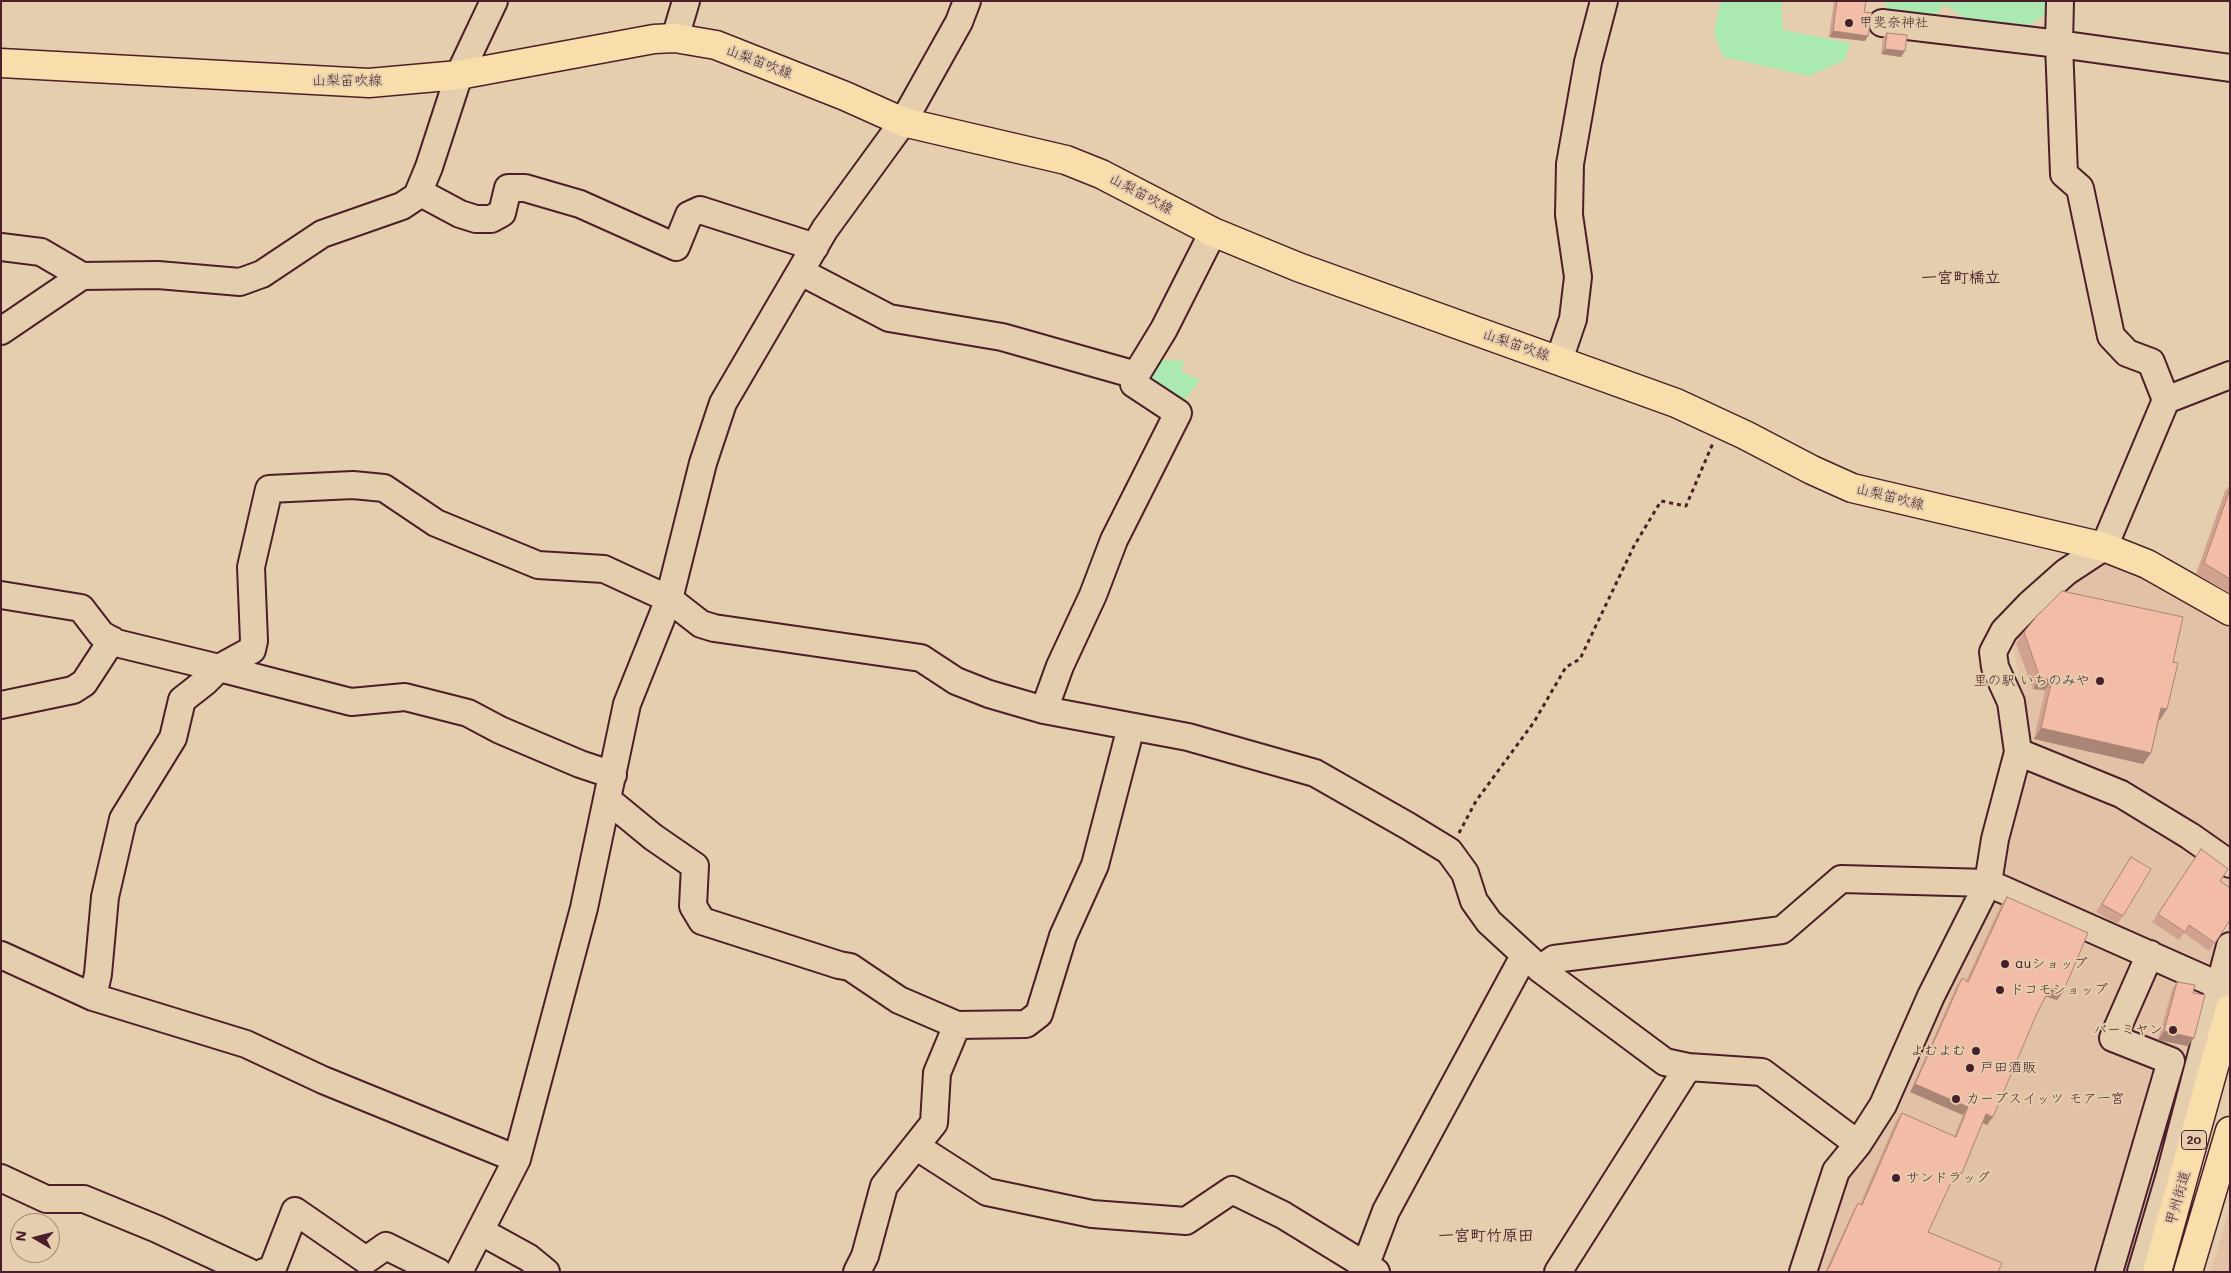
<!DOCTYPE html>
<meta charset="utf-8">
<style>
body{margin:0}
#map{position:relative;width:2231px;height:1273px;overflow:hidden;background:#e4cead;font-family:Mali,sans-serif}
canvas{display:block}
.frame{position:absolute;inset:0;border:2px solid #4a1f2b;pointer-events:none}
.north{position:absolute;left:10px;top:1213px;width:50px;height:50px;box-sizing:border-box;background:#e4cead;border:1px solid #a68879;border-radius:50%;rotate:278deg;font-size:14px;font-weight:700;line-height:20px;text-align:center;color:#4a1f2b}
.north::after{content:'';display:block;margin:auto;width:18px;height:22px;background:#4a1f2b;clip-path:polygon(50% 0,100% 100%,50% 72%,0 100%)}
</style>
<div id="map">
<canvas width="2231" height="1273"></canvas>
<div class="frame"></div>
<div class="north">N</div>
</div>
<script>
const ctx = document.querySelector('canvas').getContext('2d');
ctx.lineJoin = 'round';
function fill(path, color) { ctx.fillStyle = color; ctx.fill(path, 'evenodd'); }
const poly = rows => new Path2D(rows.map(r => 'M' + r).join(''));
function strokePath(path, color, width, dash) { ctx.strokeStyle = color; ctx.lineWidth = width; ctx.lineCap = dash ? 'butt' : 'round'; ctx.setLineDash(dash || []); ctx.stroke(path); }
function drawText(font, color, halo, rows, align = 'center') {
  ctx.font = font + ' Mali,"Klee One",sans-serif'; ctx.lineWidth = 4; ctx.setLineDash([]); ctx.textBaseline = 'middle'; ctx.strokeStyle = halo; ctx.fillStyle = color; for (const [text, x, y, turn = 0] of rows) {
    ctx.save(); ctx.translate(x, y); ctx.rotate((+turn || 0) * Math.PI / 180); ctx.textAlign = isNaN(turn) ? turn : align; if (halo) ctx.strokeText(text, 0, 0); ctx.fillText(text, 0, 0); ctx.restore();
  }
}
fill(poly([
 [2104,555,2230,619,2230,893,2126,1272,1808,1272,1836,1180,1872,1136,2029,747,2012,637],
 [2230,1206,2230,1272,2211,1272]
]), '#e2c2a6');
fill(poly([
 [1721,1,1785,1,1781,6,1783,30,1850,43,1845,60,1809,76,1723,57,1714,33],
 [1883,1,2050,1,2050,11,2024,29,1970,22,1944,4,1922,36,1906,37],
 [1152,360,1184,361,1181,372,1200,380,1181,405,1140,381]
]), '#aae9b1');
const minor = poly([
 [2060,1,2059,44,2230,68],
 [1882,23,2059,44,2064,174,2080,188,2111,336,2127,353,2151,362,2166,400],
 [675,38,686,1],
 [419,192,460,214,476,219,491,219,502,213,508,188,525,188,580,204,676,247,689,215,700,210,815,247],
 [1,247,41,252,82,276,158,275,240,282,262,274,322,234,402,206,417,196,429,167,459,75,494,1],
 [801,272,889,318,1002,337,1136,375],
 [1,331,82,276],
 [1559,360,1573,319,1578,277,1569,215,1570,164,1588,62,1604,1],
 [1,595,81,608,101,634,116,643,219,668,252,650,254,641,251,567,269,489,353,485,384,488,436,523,538,565,604,569,669,599,701,624,714,628,921,658,956,681,989,694,1044,710,1188,737,1315,773,1408,826,1449,851,1465,873,1474,901,1489,922,1540,969,1665,1062,1688,1067,1762,1072,1858,1144],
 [1,705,73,690,84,683,112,640],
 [1044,710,1060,666,1093,595,1114,540,1178,413,1134,384,1136,375,1164,329,1213,232],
 [2018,752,2121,794,2190,836,2230,864],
 [608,800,653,837,695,866,693,906,702,921,839,965,850,967,899,1000,957,1025],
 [1,955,93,997,246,1044,323,1080,517,1159],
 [1540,969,1554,959,1782,930,1841,879,1988,883,2220,986],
 [93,997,98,974,105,897,123,819,173,738,182,700,205,682,219,668,351,702,405,697,468,713,500,730,580,764,613,775],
 [917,1147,987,1192,1092,1214,1186,1221,1232,1190,1283,1215,1376,1272],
 [1,1178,46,1199,84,1199,157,1229,249,1272],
 [480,1231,529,1258,546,1272],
 [264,1272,272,1270,295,1211,366,1260,386,1246,438,1272],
 [459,1272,517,1159,584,908,627,704,669,599,703,463,723,403,825,229,903,122,959,22,967,1],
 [857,1272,865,1256,884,1186,934,1123,937,1073,957,1025,1026,1024,1039,1014,1063,936,1095,865,1131,727],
 [1363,1272,1386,1211,1524,956],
 [1558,1272,1688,1067],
 [1803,1272,1836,1171,1858,1144,1883,1105,1931,996,1988,883,1995,839,2018,752,2011,702,1995,667,1993,652,2004,631,2030,604,2066,572,2104,547,2166,400,2230,375],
 [2109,1272,2171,1061,2113,1038,2150,954],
 [2141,1272,2169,1178,2230,946]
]);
const major = poly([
 [1,63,369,83,459,75,654,39,675,38,716,45,845,96,903,122,1066,160,1101,174,1213,232,1298,267,1676,403,1745,435,1812,470,1852,488,2104,547,2147,564,2230,611]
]);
const highway = poly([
 [2157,1272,2230,1009],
 [2188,1272,2230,1131]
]);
strokePath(minor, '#4a1f2b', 30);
strokePath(major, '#4a1f2b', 31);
strokePath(highway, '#4a1f2b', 31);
strokePath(poly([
 [1459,833,1476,801,1534,722,1566,667,1580,659,1634,546,1661,501,1686,506,1713,443]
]), '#4a1f2b', 3, [4, 4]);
strokePath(minor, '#e4cead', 26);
strokePath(major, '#f8deab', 28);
strokePath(highway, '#f8deab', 28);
fill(poly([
 [1834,1,1866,1,1864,12,1868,36,1865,41,1829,37],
 [1887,33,1901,57,1881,54,1883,38],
 [2230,485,2230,594,2196,574,2225,491],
 [2024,632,2173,662,2160,720,2159,720,2151,753,2143,764,2034,739,2045,690,2033,689,2016,643],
 [2201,849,2220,881,2230,920,2209,951,2184,933,2179,940,2152,922],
 [2131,857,2123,916,2117,924,2096,912],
 [2007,897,2063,992,2057,1000,2046,997,2037,1013,1987,1125,1983,1123,1956,1181,1952,1180,1928,1232,1998,1272,1825,1272,1853,1211,1858,1203,1860,1204,1896,1121,1902,1113,1954,1136,1963,1115,1910,1092,1956,987,1962,978,1966,981,2001,905],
 [2177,982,2193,993,2188,1046,2158,1040,2172,990]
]), '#d1a290');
fill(poly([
 [1833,31,1868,36,1865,41,1829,37],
 [1885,49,1905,51,1901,57,1881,54],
 [2040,678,2052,680,2045,690,2033,689],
 [2161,708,2167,709,2160,720,2154,719],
 [2041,728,2151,753,2143,764,2034,739],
 [2050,988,2063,992,2057,1000,2045,996],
 [2164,1031,2194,1038,2188,1046,2158,1040],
 [1915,1084,1968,1107,1963,1115,1910,1092],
 [1986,1114,1993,1117,1987,1125,1981,1122],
 [1956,1172,1962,1173,1956,1181,1950,1180]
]), '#aa8475');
const building = poly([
 [1837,1,1866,1,1864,12,1872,13,1868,36,1833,31,1837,1],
 [1887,33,1907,35,1905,51,1885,49,1887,33],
 [2230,489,2230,579,2204,563,2230,489],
 [2062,591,2183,617,2173,662,2178,663,2167,709,2161,708,2151,753,2041,728,2052,680,2040,678,2024,632,2036,617,2062,591],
 [2201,849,2228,869,2220,881,2230,888,2230,920,2215,943,2189,925,2185,932,2158,914,2201,849],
 [2131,857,2151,869,2123,916,2102,904,2131,857],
 [2007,897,2088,933,2063,992,2050,988,2037,1013,1993,1117,1986,1114,1962,1173,1956,1172,1928,1232,2002,1263,1998,1272,1827,1272,1858,1203,1862,1205,1902,1113,1956,1137,1968,1107,1915,1084,1962,978,1968,982,2007,897],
 [2177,982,2195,985,2193,993,2205,995,2194,1038,2164,1031,2177,982]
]);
fill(building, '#f3bca7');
strokePath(building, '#aa8475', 1);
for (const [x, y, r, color] of [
 [1849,23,5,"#4a1f2b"],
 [2100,681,5,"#4a1f2b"],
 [2005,964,5,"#4a1f2b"],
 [2000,990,5,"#4a1f2b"],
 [2173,1030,5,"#4a1f2b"],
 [1976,1051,5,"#4a1f2b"],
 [1970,1068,5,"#4a1f2b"],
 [1956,1099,5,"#4a1f2b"],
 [1896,1178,5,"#4a1f2b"]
]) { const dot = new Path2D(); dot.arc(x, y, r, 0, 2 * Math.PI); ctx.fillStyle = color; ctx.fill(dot); strokePath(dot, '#e4cead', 2); }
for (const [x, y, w] of [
 [2194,1140,25]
]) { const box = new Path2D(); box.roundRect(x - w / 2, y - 9.5, w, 19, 4); ctx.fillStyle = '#e4cead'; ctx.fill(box); strokePath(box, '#4a1f2b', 1); }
drawText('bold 12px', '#4a1f2b', null, [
 ["20",2194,1140]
]);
drawText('14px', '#4a1f2b', '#e4cead', [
 ["甲斐奈神社",1859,23],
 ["里の駅 いちのみや",2090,681,"right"],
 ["auショップ",2015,964],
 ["ドコモショップ",2010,990],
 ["バーミヤン",2163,1030,"right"],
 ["よむよむ",1966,1051,"right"],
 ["戸田酒販",1980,1068],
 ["カーブスイッツ モア一宮",1966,1099],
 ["サンドラッグ",1906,1178]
], 'left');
drawText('14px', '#4a1f2b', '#e4cead', [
 ["山梨笛吹線",759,62,21],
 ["山梨笛吹線",347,81],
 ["山梨笛吹線",1141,194,28],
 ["山梨笛吹線",1516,345,19],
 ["山梨笛吹線",1890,497,14],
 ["甲州街道",2178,1198,-74]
]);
drawText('bold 16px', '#4a1f2b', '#e4cead', [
 ["一宮町橋立",1961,278],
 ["一宮町竹原田",1486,1236]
]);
</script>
